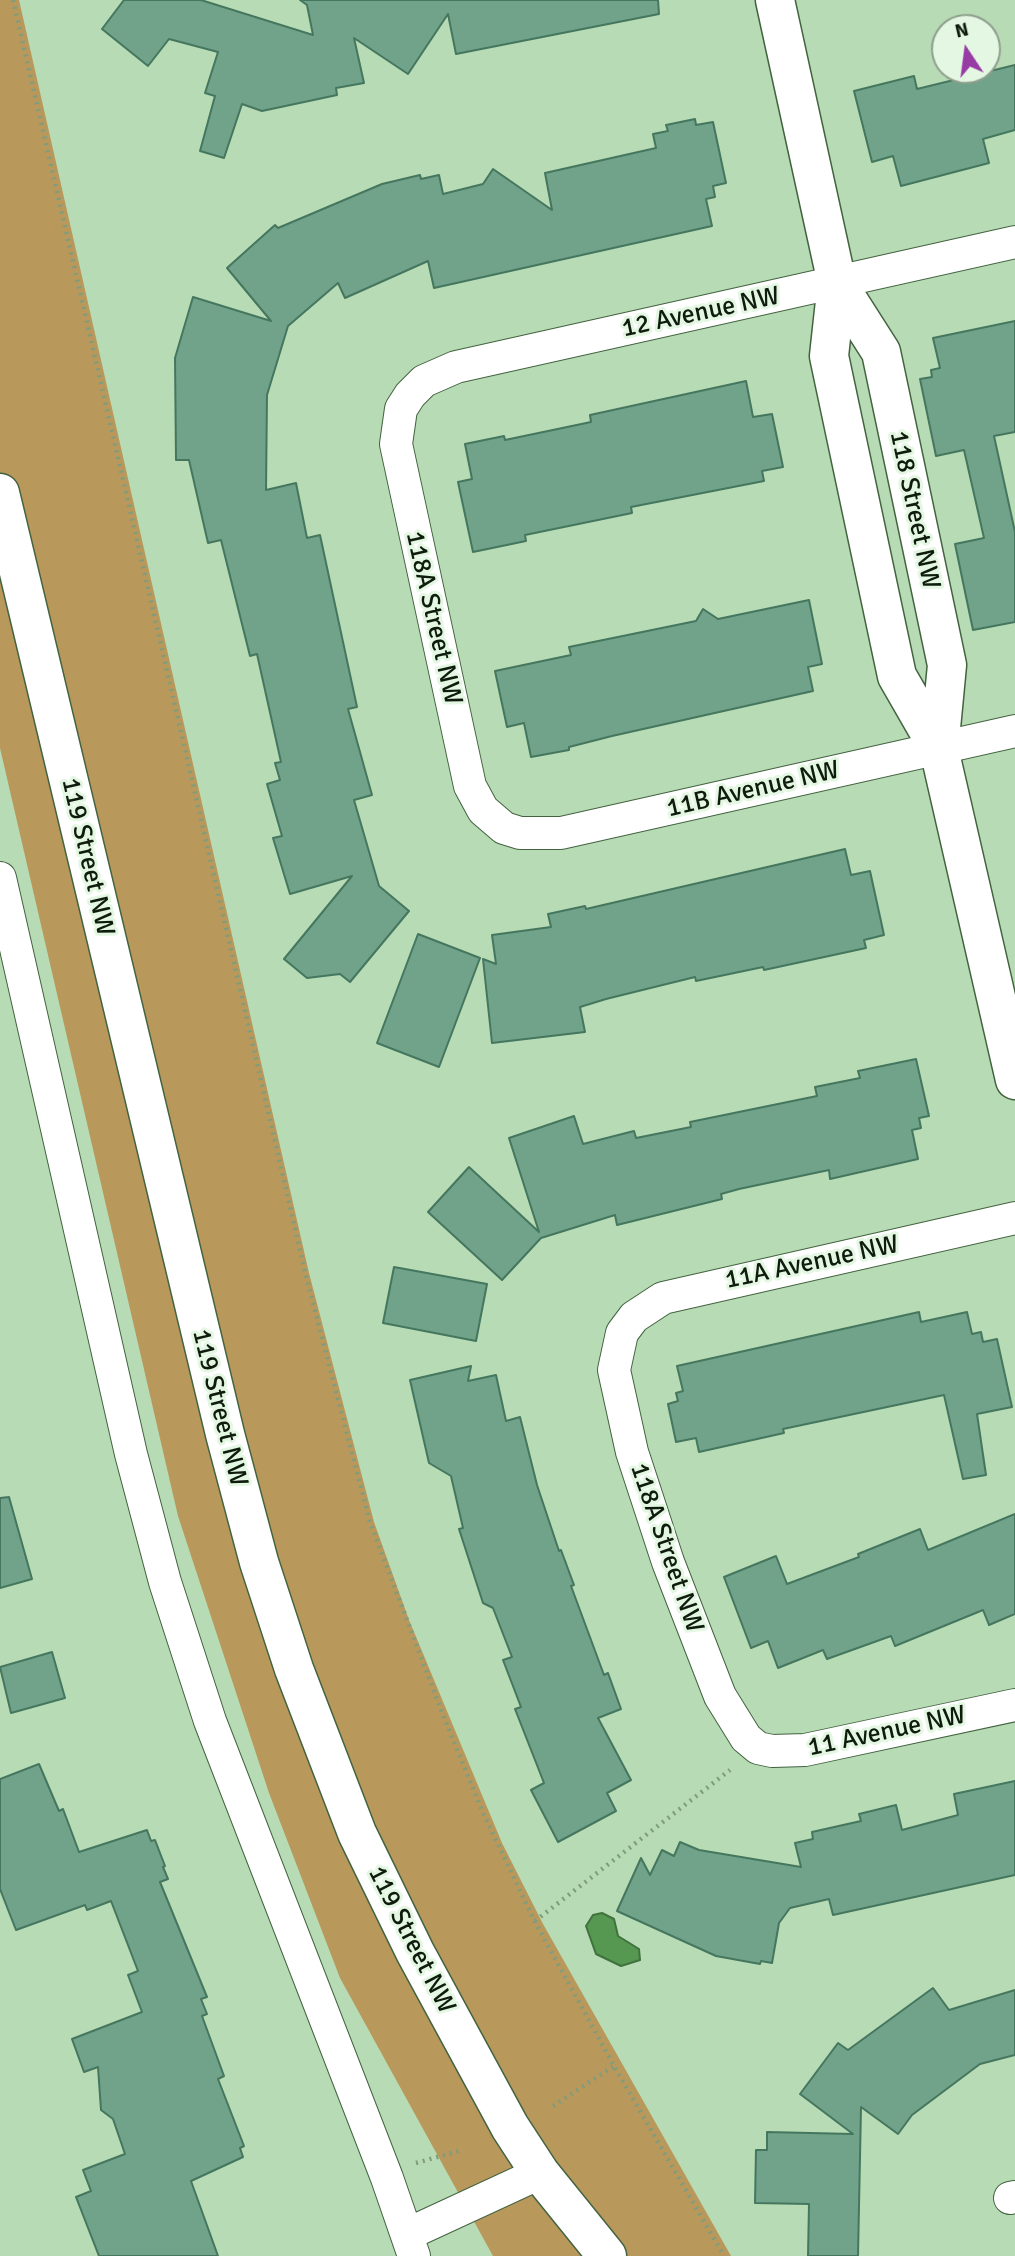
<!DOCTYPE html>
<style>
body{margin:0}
#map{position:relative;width:1015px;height:2256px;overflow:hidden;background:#b7dbb4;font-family:Signika,sans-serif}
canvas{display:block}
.north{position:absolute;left:931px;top:14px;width:70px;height:70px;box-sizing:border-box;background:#e4f7e2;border:2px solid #8e9f8d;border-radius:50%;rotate:347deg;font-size:19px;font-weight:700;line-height:28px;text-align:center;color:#0e1b0d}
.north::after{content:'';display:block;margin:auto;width:24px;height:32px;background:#983ca5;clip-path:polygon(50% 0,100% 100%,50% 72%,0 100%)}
</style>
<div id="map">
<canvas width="1015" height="2256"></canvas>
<div class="north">N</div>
</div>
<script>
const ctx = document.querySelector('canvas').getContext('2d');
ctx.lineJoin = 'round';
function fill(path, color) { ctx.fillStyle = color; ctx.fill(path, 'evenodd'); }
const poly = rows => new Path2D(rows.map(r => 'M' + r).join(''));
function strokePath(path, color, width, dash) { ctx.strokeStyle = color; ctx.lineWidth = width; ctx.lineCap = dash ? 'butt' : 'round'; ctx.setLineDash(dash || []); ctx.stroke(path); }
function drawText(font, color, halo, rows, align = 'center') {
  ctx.font = font + ' Signika,sans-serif'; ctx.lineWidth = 6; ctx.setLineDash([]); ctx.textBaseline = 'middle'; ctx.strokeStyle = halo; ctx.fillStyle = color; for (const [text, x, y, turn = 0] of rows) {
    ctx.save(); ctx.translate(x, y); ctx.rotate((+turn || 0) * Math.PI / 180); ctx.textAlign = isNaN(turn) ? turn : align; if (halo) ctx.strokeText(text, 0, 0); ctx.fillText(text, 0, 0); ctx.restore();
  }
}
fill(poly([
 [0,0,19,0,309,1273,374,1522,409,1620,502,1843,543,1924,731,2256,493,2256,340,1978,269,1793,178,1516,0,748]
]), '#b9985b');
const water = poly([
 [602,1913,614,1919,618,1936,639,1949,640,1960,621,1966,596,1954,586,1926,593,1915,602,1913]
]);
fill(water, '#569851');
strokePath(water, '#40723d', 2);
const building = poly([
 [124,0,201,0,313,35,307,5,300,0,658,0,659,14,456,54,448,14,408,74,354,38,364,83,336,88,337,95,262,111,242,104,224,158,200,151,215,96,205,93,218,52,169,39,148,66,102,29,124,0],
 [1015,65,1015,130,983,139,989,163,901,186,893,156,872,162,854,91,914,76,917,89,1015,65],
 [695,119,696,125,713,122,726,183,713,186,715,197,706,199,712,226,434,288,428,261,345,298,338,283,288,326,267,395,266,490,296,483,307,538,320,535,357,707,348,709,372,795,354,800,379,886,409,911,350,982,340,974,307,978,284,959,352,876,290,894,273,838,282,836,267,784,280,780,275,763,281,762,257,654,250,656,221,540,208,543,189,460,176,460,175,358,193,297,271,321,227,268,275,225,278,228,382,184,420,175,421,179,439,175,443,194,483,184,493,169,552,210,545,173,656,148,653,134,668,131,666,125,695,119],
 [1015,321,1015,432,994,436,1015,532,1015,622,973,630,955,544,984,538,964,450,936,456,920,379,932,377,931,370,940,368,933,338,1015,321],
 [746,381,753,417,772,414,783,467,762,471,764,481,631,507,632,513,525,535,526,541,473,552,458,482,472,479,465,444,504,436,505,440,591,422,590,415,746,381],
 [809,600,822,664,808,667,813,691,612,736,569,747,569,750,531,757,524,723,507,727,495,671,571,655,569,647,696,621,703,609,718,619,809,600],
 [845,849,851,875,870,871,884,935,864,940,866,948,764,970,763,967,696,981,695,977,606,999,580,1007,585,1032,492,1043,483,959,496,964,492,935,551,927,548,914,585,906,586,909,845,849],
 [418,934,480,958,439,1067,377,1043,418,934],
 [916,1059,929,1116,919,1118,921,1128,912,1130,918,1159,830,1179,829,1170,739,1189,721,1194,722,1199,617,1225,615,1215,541,1238,502,1280,428,1212,469,1167,539,1232,509,1138,574,1116,583,1144,634,1131,636,1138,691,1127,690,1122,817,1096,815,1087,860,1078,858,1071,916,1059],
 [394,1267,487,1284,476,1341,383,1323,394,1267],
 [919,1312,921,1322,967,1312,972,1334,981,1332,983,1342,997,1339,1012,1407,977,1414,986,1475,963,1479,944,1395,783,1429,784,1433,699,1452,696,1438,676,1442,668,1404,678,1401,676,1393,683,1391,677,1366,919,1312],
 [471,1366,468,1381,496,1375,506,1421,520,1417,537,1485,559,1551,561,1550,574,1585,571,1586,604,1675,608,1673,621,1709,598,1718,631,1780,607,1793,616,1811,558,1842,531,1790,544,1783,515,1709,521,1707,503,1660,512,1657,493,1608,483,1603,459,1529,463,1528,451,1476,429,1463,410,1380,471,1366],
 [9,1497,32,1579,0,1588,0,1498,9,1497],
 [1015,1514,1015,1614,989,1625,983,1610,895,1646,891,1636,827,1659,823,1650,778,1668,768,1641,751,1648,724,1577,776,1556,787,1584,859,1557,858,1554,920,1529,928,1550,1015,1514],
 [52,1652,65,1698,11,1713,0,1667,52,1652],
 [39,1764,59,1811,63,1809,79,1852,147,1830,151,1841,155,1840,165,1866,163,1867,168,1879,160,1882,207,1997,201,1999,207,2014,202,2016,224,2076,218,2079,244,2146,240,2148,243,2157,191,2181,218,2256,99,2256,76,2197,91,2191,83,2170,125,2154,113,2119,101,2110,98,2067,84,2072,72,2039,142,2012,128,1975,138,1971,111,1901,87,1910,85,1905,16,1930,0,1889,0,1779,39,1764],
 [1015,1781,1015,1875,833,1915,829,1899,790,1908,779,1923,772,1963,761,1961,760,1964,716,1956,617,1911,641,1858,650,1875,662,1850,674,1856,680,1842,699,1850,801,1867,795,1843,813,1839,812,1832,861,1821,859,1814,896,1805,902,1830,958,1815,954,1794,1015,1781],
 [933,1988,949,2010,1015,1990,1015,2055,980,2064,912,2115,898,2134,861,2107,858,2256,808,2256,809,2204,755,2203,756,2150,767,2150,767,2132,853,2134,800,2094,838,2043,848,2050,933,1988]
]);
fill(building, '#70a38a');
strokePath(building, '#45775f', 2);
const minor = poly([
 [1015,242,456,367,424,381,410,395,401,409,396,444,470,786,483,810,504,828,520,833,561,833,1015,731],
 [0,878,131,1454,165,1582,210,1721,387,2178,414,2256],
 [1015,1218,663,1298,634,1317,622,1333,614,1370,632,1452,668,1562,720,1696,746,1738,758,1748,772,1751,805,1750,1015,1705],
 [1010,2198,1015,2197],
 [408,2234,540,2173]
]);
const tertiary = poly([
 [775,0,837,283,829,356,897,676,939,749,1015,1080],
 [837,283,881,352,947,665,939,749],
 [0,493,225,1434,259,1562,294,1669,357,1833,415,1952,510,2127,540,2173,607,2256]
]);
strokePath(minor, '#436340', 34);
strokePath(tertiary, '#436340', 41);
strokePath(poly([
 [13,0,305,1272,370,1522,443,1715,484,1815,535,1922,614,2066,724,2256],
 [535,1921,730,1770],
 [553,2106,614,2066],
 [416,2163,462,2150]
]), '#7f9c7d', 4.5, [2, 5]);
strokePath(minor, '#fff', 32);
strokePath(tertiary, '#fff', 38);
drawText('26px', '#0e1b0d', '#e4f7e2', [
 ["12 Avenue NW",701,313,-12],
 ["118 Street NW",914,510,78],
 ["118A Street NW",433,618,77],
 ["11B Avenue NW",753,790,-13],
 ["119 Street NW",87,857,77],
 ["11A Avenue NW",812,1263,-12],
 ["119 Street NW",219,1408,76],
 ["118A Street NW",666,1548,71],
 ["11 Avenue NW",887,1732,-12],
 ["119 Street NW",411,1940,63]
]);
</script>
